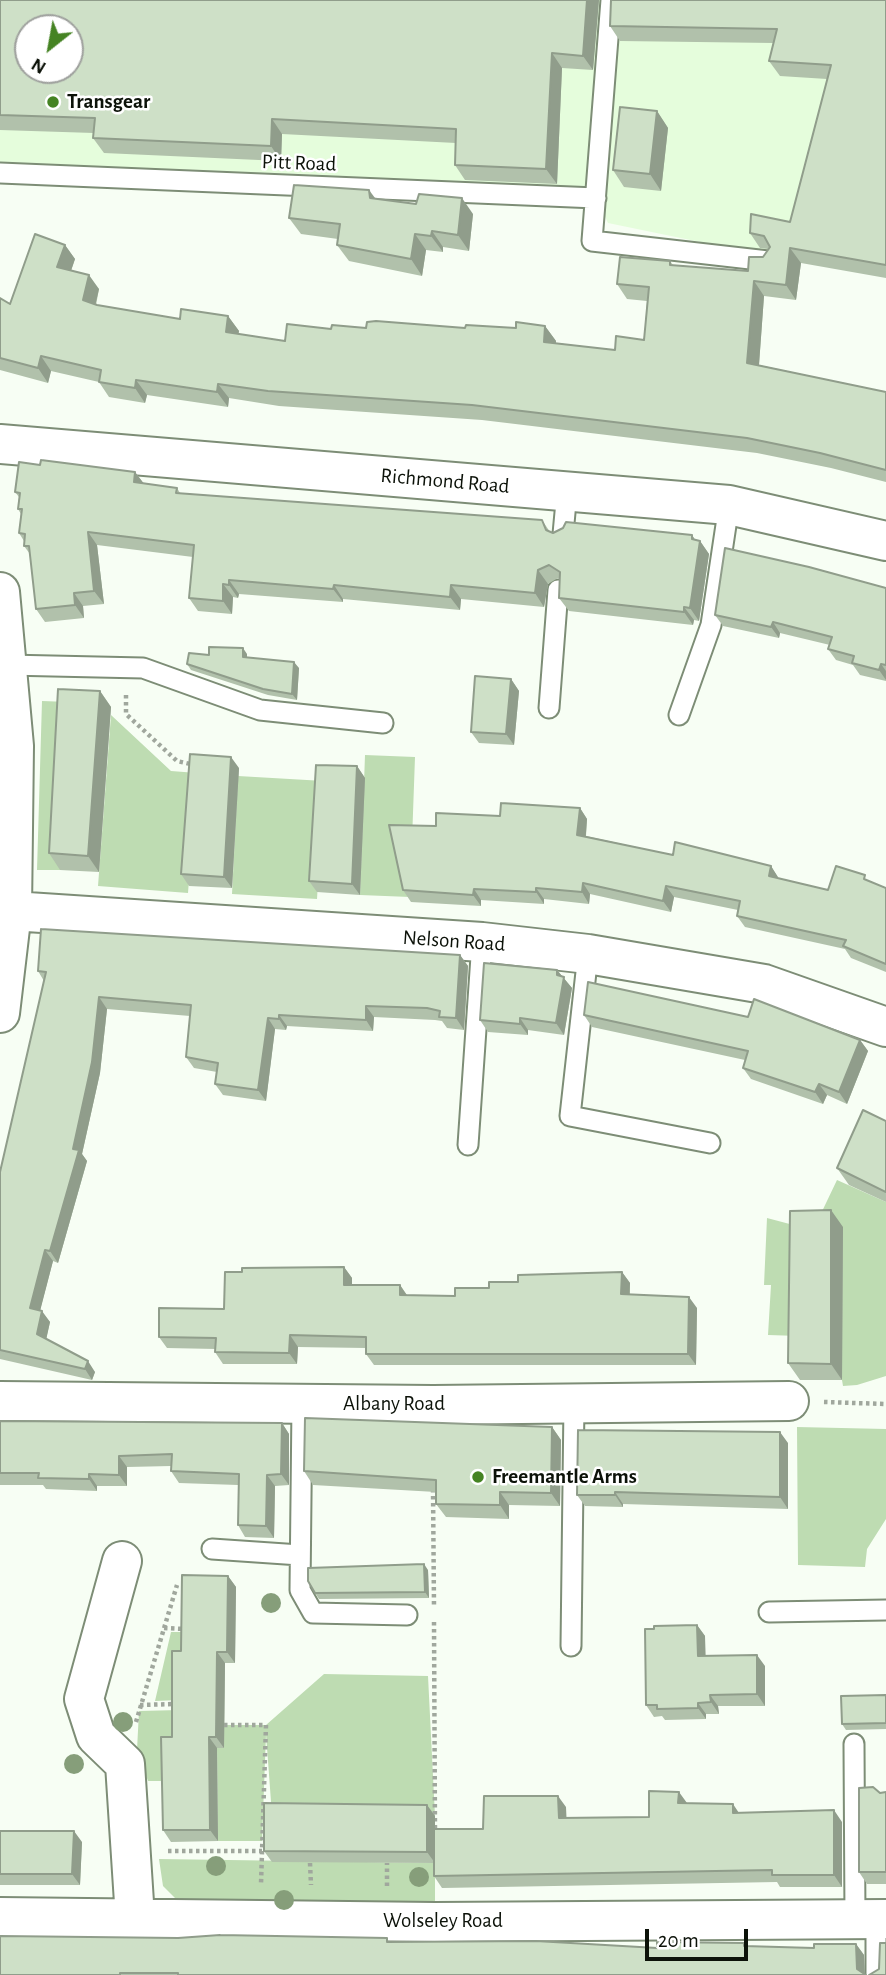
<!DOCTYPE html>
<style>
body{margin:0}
#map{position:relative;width:886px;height:1975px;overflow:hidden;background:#f7fef4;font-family:"Alegreya Sans",sans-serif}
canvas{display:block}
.north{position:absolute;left:14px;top:14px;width:70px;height:70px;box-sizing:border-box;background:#fff;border:2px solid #9ea09d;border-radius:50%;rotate:211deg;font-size:19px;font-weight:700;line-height:28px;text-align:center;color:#0c1209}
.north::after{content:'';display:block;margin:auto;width:24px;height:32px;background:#458323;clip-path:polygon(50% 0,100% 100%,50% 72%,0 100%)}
.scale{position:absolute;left:645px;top:1929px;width:103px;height:32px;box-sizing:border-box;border:4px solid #0c1209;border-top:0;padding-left:9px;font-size:21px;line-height:24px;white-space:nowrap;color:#0c1209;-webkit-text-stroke:5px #fff;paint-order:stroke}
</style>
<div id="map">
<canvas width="886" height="1975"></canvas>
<div class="north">N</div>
<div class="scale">20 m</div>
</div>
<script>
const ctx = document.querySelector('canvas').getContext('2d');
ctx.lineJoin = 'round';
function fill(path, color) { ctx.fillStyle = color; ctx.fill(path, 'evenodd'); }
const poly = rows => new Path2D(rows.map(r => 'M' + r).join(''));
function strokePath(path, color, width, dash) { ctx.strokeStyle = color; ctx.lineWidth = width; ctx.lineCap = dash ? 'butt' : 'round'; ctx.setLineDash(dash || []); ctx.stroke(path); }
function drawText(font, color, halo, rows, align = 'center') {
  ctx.font = font + ' "Alegreya Sans",sans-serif'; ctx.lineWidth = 5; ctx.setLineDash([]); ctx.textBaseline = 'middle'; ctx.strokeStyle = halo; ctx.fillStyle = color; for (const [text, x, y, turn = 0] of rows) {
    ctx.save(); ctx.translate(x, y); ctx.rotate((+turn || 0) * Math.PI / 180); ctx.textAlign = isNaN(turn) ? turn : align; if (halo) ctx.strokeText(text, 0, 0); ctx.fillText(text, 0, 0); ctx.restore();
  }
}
fill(poly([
 [0,0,886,0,802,263,608,223,596,198,0,173],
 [28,28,70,28,70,70,28,70]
]), '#e5fddc');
fill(poly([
 [42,701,69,702,60,870,37,870],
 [111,715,171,771,197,773,188,893,98,886],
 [365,755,415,757,410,897,360,895],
 [238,776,324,781,317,899,232,894],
 [837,1180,886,1202,886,1376,857,1385,843,1386,816,1224],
 [767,1218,801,1227,799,1336,768,1335,771,1285,764,1285],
 [797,1427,886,1429,886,1519,867,1549,865,1567,798,1565],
 [171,1632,190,1632,180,1700,155,1701],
 [324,1674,428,1676,435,1816,272,1815,266,1734,262,1841,218,1841,217,1748,224,1748,224,1725,266,1725],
 [180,1710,170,1781,148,1781,137,1750,139,1711],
 [159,1859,435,1863,435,1905,181,1904,163,1886]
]), '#bedcb2');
const service = poly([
 [611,0,592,241,768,261],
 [0,173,596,198],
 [563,534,567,491],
 [7,665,143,668,260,710,383,723],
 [549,708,558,590],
 [679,715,711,625,729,505],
 [588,954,570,1116,710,1143],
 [468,1145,482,942],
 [302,1404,300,1590,313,1613,407,1615],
 [212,1549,300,1555],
 [769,1612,886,1610],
 [571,1646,574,1403],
 [854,1744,855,1919],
 [876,1919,876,1975]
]);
const minor = poly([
 [0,444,729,505,886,541],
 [0,592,14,746,12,911,0,1013],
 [12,911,482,942,588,954,764,984,886,1027],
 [0,1401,433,1405,789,1401],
 [122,1561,84,1699,96,1736,125,1764,135,1918],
 [0,1917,435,1922,886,1919]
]);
strokePath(service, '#7d8d76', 23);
strokePath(minor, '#7d8d76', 42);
strokePath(poly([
 [126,695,126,714,177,761,195,765],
 [824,1402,886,1404],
 [433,1489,434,1606],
 [434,1622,435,1834],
 [164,1628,185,1629],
 [140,1705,175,1704],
 [136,1722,177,1585],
 [224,1725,266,1725,261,1884],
 [168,1851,262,1851],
 [310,1863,311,1885],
 [387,1886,387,1863]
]), '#a0a79d', 4.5, [3.5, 3.5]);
strokePath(service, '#fff', 19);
strokePath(minor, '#fff', 38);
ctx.fillStyle = '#869e7a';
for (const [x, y] of [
 [271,1603],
 [123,1722],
 [74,1764],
 [216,1866],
 [419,1877],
 [284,1900]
]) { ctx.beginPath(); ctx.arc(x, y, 10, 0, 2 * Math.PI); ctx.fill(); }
fill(poly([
 [0,0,599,0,593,70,562,68,557,184,465,180,455,165,456,143,282,134,281,161,104,153,93,138,94,133,0,130],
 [886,0,886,278,801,263,796,300,764,296,759,365,886,392,886,482,831,468,757,453,482,420,279,406,229,398,228,407,147,395,145,403,109,397,99,382,51,371,48,383,0,370,0,298,10,304,65,245,75,259,71,271,99,289,96,305,180,319,228,316,239,331,238,334,285,341,331,329,366,328,516,328,545,326,556,341,556,343,615,350,644,340,647,301,627,299,617,284,670,261,673,265,748,271,763,257,768,249,760,248,750,233,790,222,827,79,780,76,769,61,774,43,620,41,610,26],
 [657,111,668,128,661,191,624,187,613,170],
 [376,199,473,214,469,251,443,247,443,252,426,250,422,276,349,261,337,245,338,239,301,234,289,218],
 [40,465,135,472,143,483,177,488,180,493,542,520,550,532,553,533,692,535,695,540,700,541,709,554,699,621,694,620,693,625,569,611,559,598,560,579,558,578,548,584,544,607,461,599,460,610,343,599,343,602,239,594,238,598,233,597,232,614,198,611,189,598,193,557,97,545,104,604,83,606,84,618,45,622,36,609,30,554,24,546,24,541,19,533,21,514,18,509,19,497,15,492],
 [886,588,886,681,860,675,853,665,836,660,828,649,830,645,780,633,779,638,723,626,715,615],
 [247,654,247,658,299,668,297,700,268,695,191,670,187,664,209,655],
 [511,679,519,691,514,745,479,743,471,732],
 [100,691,111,707,99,872,60,870,49,853],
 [357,766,365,778,360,895,317,892,309,881],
 [239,768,232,888,189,886,181,874],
 [580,808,587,819,586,836,673,855,771,866,778,878,828,890,869,881,886,888,886,972,851,958,845,949,745,927,737,916,738,910,674,897,671,912,590,894,589,904,544,899,544,904,481,900,481,906,411,902,403,890,436,826,500,816],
 [460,955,468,966,464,1030,447,1028,442,1021,435,1020,374,1017,373,1031,287,1026,286,1030,275,1029,266,1101,223,1095,215,1084,217,1072,194,1068,186,1057,190,1016,107,1009,100,1073,82,1154,87,1161,58,1263,53,1261,40,1310,50,1322,46,1339,95,1372,92,1380,0,1359,0,1172,44,981,38,971],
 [557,970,572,988,564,1035,528,1030,528,1035,488,1032,480,1020],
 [584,1015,860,1040,868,1051,847,1104,827,1095,823,1104,751,1079,743,1068,745,1060,592,1027],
 [886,1121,886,1202,849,1185,837,1168],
 [843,1227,842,1380,800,1380,788,1363],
 [344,1267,352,1278,352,1285,400,1285,407,1295,455,1296,518,1282,622,1272,630,1283,630,1294,697,1308,696,1365,374,1365,366,1354,366,1348,298,1347,297,1364,223,1364,215,1352,216,1349,167,1348,159,1337,224,1309,242,1272],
 [0,1421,282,1423,289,1434,289,1485,275,1486,274,1538,245,1537,238,1525,238,1485,179,1483,171,1471,171,1466,127,1467,127,1486,97,1486,97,1491,46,1489,43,1485,0,1485],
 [552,1427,561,1440,560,1506,509,1505,509,1519,446,1517,436,1504,436,1492,313,1485,304,1471],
 [788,1443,788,1509,623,1504,623,1507,585,1506,577,1495],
 [428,1570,429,1598,319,1599,315,1593],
 [228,1576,236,1587,235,1663,225,1663,224,1748,217,1748,218,1841,171,1842,163,1830,181,1651],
 [697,1625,705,1636,705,1656,765,1666,765,1706,718,1706,719,1714,706,1714,706,1719,665,1720,662,1716,654,1717,646,1705],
 [886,1695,886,1729,846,1730,842,1724],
 [886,1792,886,1884,867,1884,859,1872],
 [687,1803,739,1813,842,1822,842,1887,780,1887,777,1882,442,1888,434,1876,434,1863,272,1862,264,1851,427,1805,435,1816,435,1829,483,1829,566,1807,566,1818,649,1817],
 [0,1831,82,1842,80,1885,0,1885],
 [178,1938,387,1938,389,1942,657,1948,744,1943,747,1947,814,1948,856,1944,864,1955,865,1974,866,1975,0,1975]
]), '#b1c1ab');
fill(poly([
 [587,0,599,0,593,70,583,56],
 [552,53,562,68,557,184,546,169],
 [657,111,668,128,661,191,650,174],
 [272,119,282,134,281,161,271,146],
 [369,190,381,206,370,198],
 [462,198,473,214,469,251,458,235],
 [432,231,443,247,443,252,431,236],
 [415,234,426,250,422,276,411,259],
 [65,245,75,259,67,282,57,267],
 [790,248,801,263,796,300,786,285],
 [89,275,99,289,93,315,83,300],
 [754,281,764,296,758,378,747,363],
 [228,316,239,331,236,347,226,332],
 [545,326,556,341,554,357,544,342],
 [41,356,51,371,48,383,38,368],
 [136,380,147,395,145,403,135,388],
 [218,384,229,398,228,407,217,392],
 [135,472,145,485,134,482],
 [88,532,97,545,104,604,94,591],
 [692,535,699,546,700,541,709,554,699,621,690,608],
 [538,570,548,584,544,607,535,593],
 [229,580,239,594,238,598,229,585],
 [223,584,233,597,232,614,223,601],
 [334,585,343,599,343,602,333,589],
 [451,585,461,599,460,610,450,597],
 [74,593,83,606,84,618,75,605],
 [684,607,694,620,693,625,684,612],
 [773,622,780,633,779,638,771,627],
 [243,648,247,654,247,663,243,657],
 [294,662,299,668,297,700,292,694],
 [881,664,886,671,886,680,879,670],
 [511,679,519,691,514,745,506,734],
 [100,691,111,707,99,872,88,856],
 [231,757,239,768,232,888,224,877],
 [357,766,365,778,360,895,352,884],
 [580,808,587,819,585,846,577,835],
 [771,866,778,877,777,887,769,876],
 [583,883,590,894,589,904,582,892],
 [666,886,674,897,671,912,663,901],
 [536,888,544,899,544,904,536,892],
 [474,889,481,900,481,906,473,895],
 [460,955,468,966,464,1030,456,1018],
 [557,970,572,988,564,1035,556,1023],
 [99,997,107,1009,100,1073,82,1154,87,1161,58,1263,50,1251,73,1149],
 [366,1006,374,1017,373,1031,366,1020],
 [279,1015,287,1026,286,1030,279,1019],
 [268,1018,275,1029,266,1101,258,1090],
 [520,1018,528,1030,528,1035,520,1024],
 [860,1040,868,1051,847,1104,839,1092],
 [819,1084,827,1095,823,1104,815,1092],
 [831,1210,843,1227,842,1380,831,1364],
 [45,1250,53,1261,38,1319,30,1308],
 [344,1267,352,1278,352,1296,344,1285],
 [622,1272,630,1283,629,1305,621,1294],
 [400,1285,408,1297,400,1295],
 [689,1297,697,1308,696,1365,688,1354],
 [42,1311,50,1322,45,1345,37,1334],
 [290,1335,298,1347,297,1364,289,1353],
 [88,1361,95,1372,92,1380,85,1369],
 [282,1423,289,1434,289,1485,281,1474],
 [552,1427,561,1440,560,1506,551,1493],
 [780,1432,788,1443,788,1509,780,1497],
 [119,1456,127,1467,127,1486,119,1475],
 [89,1474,97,1486,97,1491,89,1479],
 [267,1475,275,1486,274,1538,266,1526],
 [500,1492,509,1505,509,1519,500,1505],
 [615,1492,623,1504,623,1507,615,1495],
 [424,1564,428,1570,429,1598,425,1592],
 [228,1576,236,1587,235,1663,227,1652],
 [697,1625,705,1636,706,1667,698,1656],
 [217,1652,225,1663,224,1748,216,1737],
 [757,1655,765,1666,765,1706,757,1694],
 [710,1695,718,1706,719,1714,711,1702],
 [698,1703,706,1714,706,1719,698,1708],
 [209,1737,217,1748,218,1841,210,1830],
 [679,1792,687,1803,678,1803],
 [558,1796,566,1807,567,1829,559,1818],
 [733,1804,741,1816,733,1813],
 [427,1805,435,1816,435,1863,427,1852],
 [834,1810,842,1822,842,1887,834,1875],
 [74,1831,82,1842,80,1885,72,1874],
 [856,1944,864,1955,865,1975,857,1969]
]), '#909d8b');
const building = poly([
 [0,0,587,0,583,56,552,53,546,169,455,165,456,129,272,119,271,146,93,138,95,118,0,115,0,0],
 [28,28,70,28,70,70,28,70,28,28],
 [611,0,886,0,886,265,790,248,786,285,754,281,747,363,886,392,886,470,820,453,747,438,472,405,268,391,218,384,217,392,136,380,135,388,99,382,101,370,41,356,38,368,0,358,0,298,10,304,35,234,65,245,57,267,89,275,83,300,97,305,180,319,181,309,228,316,226,332,285,341,287,324,331,329,332,325,366,328,367,322,376,321,465,328,466,325,516,328,516,322,545,326,544,342,615,350,616,336,644,340,649,287,617,284,620,257,670,261,670,265,748,271,749,257,763,257,770,247,764,236,750,233,751,214,790,222,831,65,769,61,777,29,610,26,611,0],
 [620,107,657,111,650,174,613,170,620,107],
 [294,185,369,190,370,198,416,204,419,194,462,198,458,235,432,231,431,236,415,234,411,259,337,245,340,224,289,218,294,185],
 [41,460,135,472,134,482,177,488,176,493,542,520,546,530,553,533,563,528,566,522,692,535,692,539,700,541,690,608,684,607,684,612,559,598,560,572,549,565,538,570,535,593,451,585,450,597,334,585,333,589,229,580,229,585,223,584,223,601,189,598,194,545,88,532,94,591,74,593,75,605,36,609,29,546,24,546,25,534,19,533,22,509,18,509,20,493,15,492,19,462,40,465,41,460],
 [725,548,809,567,886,588,886,665,881,664,879,670,852,663,854,656,828,649,832,637,773,622,771,627,715,615,725,548],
 [209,647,243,648,243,657,294,662,292,694,263,689,187,664,189,653,209,655,209,647],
 [475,676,511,679,506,734,471,732,475,676],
 [58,689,100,691,88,856,49,853,58,689],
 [190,754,231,757,224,877,181,874,190,754],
 [316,765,357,766,352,884,309,881,316,765],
 [501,803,580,808,577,835,673,855,675,842,771,866,769,876,828,890,836,866,865,875,864,879,886,888,886,964,843,946,846,940,737,916,740,901,666,886,663,901,583,883,582,892,536,888,536,892,474,889,473,895,403,890,389,825,436,826,436,813,500,816,501,803],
 [41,929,460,955,456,1018,439,1017,440,1011,427,1008,366,1006,366,1020,279,1015,279,1019,268,1018,258,1090,215,1084,218,1063,186,1057,191,1005,99,997,92,1062,73,1149,79,1150,50,1251,45,1250,30,1308,42,1311,37,1334,88,1361,85,1369,0,1350,0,1172,46,972,38,971,41,929],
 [484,963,557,970,557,975,564,977,556,1023,520,1018,520,1024,480,1020,484,963],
 [588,982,748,1017,754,999,860,1040,839,1092,819,1084,815,1092,743,1068,748,1051,584,1015,588,982],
 [863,1110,886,1121,886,1192,837,1168,863,1110],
 [831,1210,831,1364,788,1363,790,1211,831,1210],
 [344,1267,344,1285,400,1285,400,1295,455,1296,455,1288,489,1288,489,1282,518,1282,518,1275,622,1272,621,1294,689,1297,688,1354,366,1354,366,1337,290,1335,289,1353,215,1352,216,1338,159,1337,159,1308,224,1309,225,1272,242,1272,242,1268,344,1267],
 [305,1418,552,1427,551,1493,500,1492,500,1505,436,1504,436,1480,304,1471,305,1418],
 [0,1421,282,1423,281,1474,267,1475,266,1526,238,1525,239,1474,171,1471,172,1454,119,1456,119,1475,89,1474,89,1479,38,1478,39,1473,0,1473,0,1421],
 [578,1430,780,1432,780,1497,615,1492,615,1495,577,1495,578,1430],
 [424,1564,425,1592,315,1593,308,1581,308,1568,424,1564],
 [182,1575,228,1576,227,1652,217,1652,216,1737,209,1737,210,1830,163,1830,161,1737,172,1737,172,1651,181,1651,182,1575],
 [697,1625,698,1656,757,1655,757,1694,710,1695,711,1702,698,1703,698,1708,657,1709,657,1705,646,1705,645,1629,654,1629,654,1626,697,1625],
 [886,1695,886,1723,842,1724,841,1696,886,1695],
 [873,1787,880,1793,886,1792,886,1872,859,1872,859,1788,873,1787],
 [649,1791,679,1792,678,1803,733,1804,733,1813,834,1810,834,1875,772,1875,772,1870,434,1876,434,1829,483,1829,484,1796,558,1796,559,1818,649,1817,649,1791],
 [264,1803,427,1805,427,1852,264,1851,264,1803],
 [0,1831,74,1831,72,1874,0,1874,0,1831],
 [220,1935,387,1938,387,1942,536,1941,657,1948,657,1942,744,1943,744,1946,814,1948,814,1944,856,1944,857,1969,866,1975,178,1975,178,1973,120,1973,120,1975,0,1975,0,1936,178,1938,220,1935],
 [880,1943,886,1943,886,1975,869,1975,879,1969,880,1943]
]);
fill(building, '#cee0c7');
strokePath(building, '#909d8b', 2);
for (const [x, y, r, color] of [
 [53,102,7,"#458323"],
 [478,1477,7,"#458323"]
]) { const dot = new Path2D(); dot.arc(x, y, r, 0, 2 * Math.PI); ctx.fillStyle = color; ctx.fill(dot); strokePath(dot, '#fff', 2.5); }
drawText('bold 21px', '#0c1209', '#fff', [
 ["Transgear",67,102],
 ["Freemantle Arms",492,1477]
], 'left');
drawText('21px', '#0c1209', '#fff', [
 ["Pitt Road",299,163,2],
 ["Richmond Road",445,481,5],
 ["Nelson Road",454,941,4],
 ["Albany Road",394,1404],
 ["Wolseley Road",443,1921]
]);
</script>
